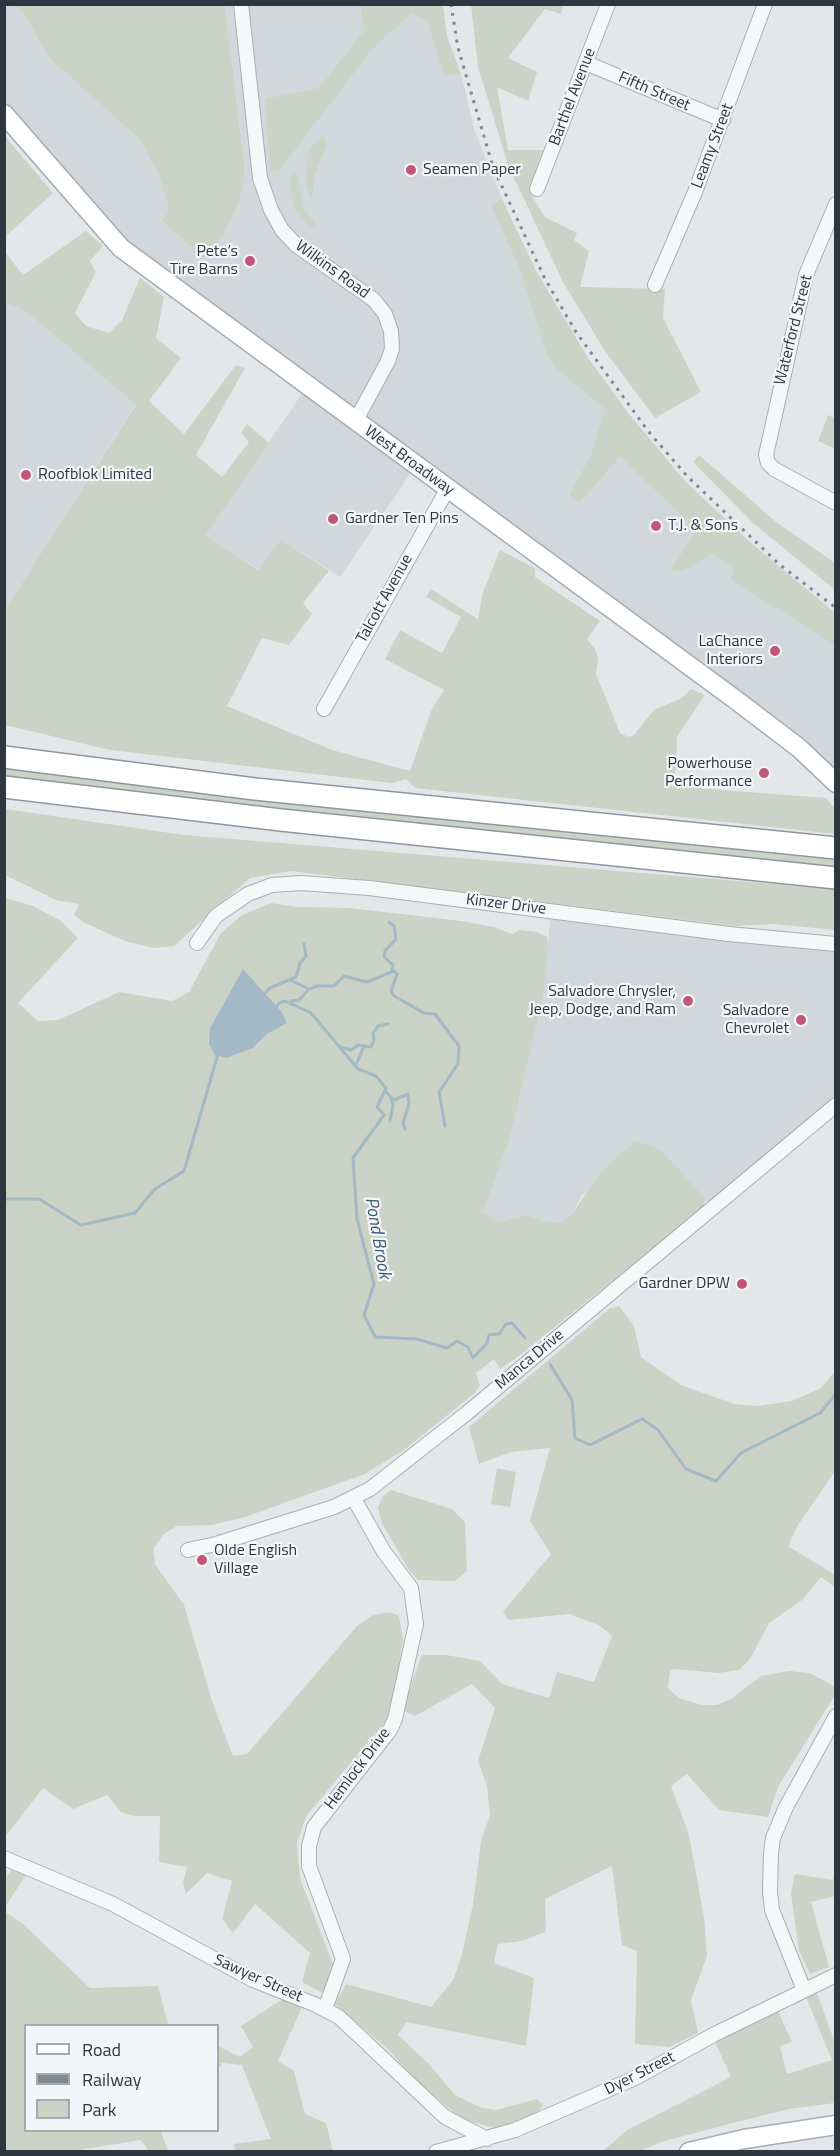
<!DOCTYPE html>
<meta charset="utf-8">
<style>
body{margin:0}
#map{position:relative;width:840px;height:2156px;overflow:hidden;background:#e4e7ea;font-family:"Titillium Web",sans-serif}
canvas{display:block}
.frame{position:absolute;inset:0;border:6px solid #2d3741;pointer-events:none}
.legend{position:absolute;left:24px;top:2024px;width:195px;height:108px;box-sizing:border-box;background:#f3f6f8;border:2px solid #a4aaaf;margin:0;padding:8px 10px;list-style:none;font-size:18px;color:#2d3741}
.legend li{display:flex;align-items:center;gap:12px;height:30px}
.legend b{width:30px;border:2px solid #a4aaaf}
</style>
<div id="map">
<canvas width="840" height="2156"></canvas>
<div class="frame"></div>
<ul class="legend">
<li><b style="height:8px;background:#fff"></b>Road</li>
<li><b style="height:8px;background:#7f8992"></b>Railway</li>
<li><b style="height:16px;background:#cbd3c6"></b>Park</li>
</ul>
</div>
<script>
const ctx = document.querySelector('canvas').getContext('2d');
ctx.lineJoin = 'round';
function fill(path, color) { ctx.fillStyle = color; ctx.fill(path, 'evenodd'); }
const poly = rows => new Path2D(rows.map(r => 'M' + r).join(''));
function strokePath(path, color, width, dash) { ctx.strokeStyle = color; ctx.lineWidth = width; ctx.lineCap = dash ? 'butt' : 'round'; ctx.setLineDash(dash || []); ctx.stroke(path); }
function drawText(font, color, halo, rows, align = 'center') {
  ctx.font = font + ' "Titillium Web",sans-serif'; ctx.lineWidth = 4.5; ctx.setLineDash([]); ctx.textBaseline = 'middle'; ctx.strokeStyle = halo; ctx.fillStyle = color; for (const [text, x, y, turn = 0] of rows) {
    ctx.save(); ctx.translate(x, y); ctx.rotate((+turn || 0) * Math.PI / 180); ctx.textAlign = isNaN(turn) ? turn : align; if (halo) ctx.strokeText(text, 0, 0); ctx.fillText(text, 0, 0); ctx.restore();
  }
}
fill(poly([
 [4,5,14,5,24,14,49,58,140,140,159,176,169,210,162,221,204,258,224,234,239,203,244,161,225,5,360,5,364,30,412,13,427,21,444,74,461,74,475,132,502,199,536,271,588,358,629,414,580,503,620,457,686,520,694,534,835,644,835,783,415,467,340,577,281,539,259,570,206,535,307,386,121,248,5,114],
 [5,302,28,313,136,404,5,609],
 [551,910,835,944,835,1105,712,1208,662,1150,582,1195,572,1214,562,1222,543,1221,527,1215,503,1221,492,1219,483,1212,484,1204,511,1134,543,997]
]), '#d2d7dc');
fill(poly([
 [14,5,225,5,244,161,244,179,239,203,224,234,204,258,162,221,169,210,159,176,140,140,49,58,24,14],
 [360,5,443,5,447,36,461,74,444,75,427,21,412,13,373,48,278,172,270,170,265,99,319,88,364,31],
 [471,5,564,5,561,14,545,9,508,58,537,72,528,101,497,87,508,150,545,150,530,193,545,217,577,233,574,240,589,251,580,287,665,289,663,318,701,392,655,418,605,351,563,282,508,165,478,67],
 [4,135,53,193,5,237,4,237],
 [323,136,327,143,314,177,312,201,306,184,308,155,311,147],
 [293,173,297,176,304,209,316,224,311,229,295,208,289,179],
 [502,199,536,271,588,358,629,414,685,481,750,542,835,613,835,645,730,579,734,569,713,553,682,571,671,570,694,534,686,520,620,457,580,503,569,496,591,455,605,409,557,369,547,355,519,267,491,205],
 [86,231,103,246,90,261,96,272,75,313,86,326,109,333,122,320,140,278,164,297,156,338,181,358,149,401,184,434,236,365,245,368,196,455,222,477,249,442,241,433,247,424,269,443,206,535,258,570,281,539,329,571,303,603,312,614,289,645,262,638,227,706,332,750,410,771,431,711,444,690,385,659,400,630,442,653,461,617,426,597,431,589,478,619,483,592,500,550,535,568,535,577,600,621,587,639,595,649,598,659,596,674,620,733,629,737,634,735,654,710,682,698,691,689,705,695,677,737,676,769,670,786,826,798,835,809,835,834,415,788,406,779,392,783,110,750,5,725,5,609,136,405,28,313,5,302,5,252,23,275],
 [828,415,835,418,835,449,818,441],
 [699,455,775,521,835,563,835,590,753,523,693,462],
 [4,765,340,808,835,858,835,870,430,830,5,779],
 [5,809,184,835,835,889,835,930,774,924,735,926,291,871,250,878,174,946,153,948,125,941,85,923,74,915,79,904,56,900,5,875],
 [5,898,33,906,61,921,78,938,18,1003,38,1021,58,1020,119,992,172,1001,189,992,221,933,242,915,271,903,297,907,350,908,461,921,494,927,512,934,519,930,537,932,547,937,548,949,543,997,511,1134,483,1212,492,1219,503,1221,527,1215,543,1221,562,1222,572,1214,600,1173,635,1141,662,1150,705,1199,703,1208,515,1359,500,1369,494,1359,476,1373,480,1385,475,1393,404,1450,365,1474,245,1517,212,1525,177,1526,164,1534,153,1549,155,1564,184,1605,213,1704,233,1756,247,1754,357,1626,373,1615,390,1612,399,1616,403,1639,391,1715,307,1815,297,1842,300,1878,335,1970,325,1994,302,1982,310,1953,255,1904,233,1933,222,1919,232,1881,207,1873,186,1894,183,1883,187,1867,159,1862,160,1816,134,1816,121,1812,107,1795,73,1809,43,1788,5,1837],
 [243,970,282,1012,287,1023,267,1034,253,1048,210,1028],
 [619,1306,634,1326,641,1357,681,1385,734,1404,757,1406,792,1401,821,1388,835,1371,835,1471,798,1525,788,1546,835,1575,835,1587,821,1577,802,1600,769,1623,750,1659,739,1670,719,1673,673,1669,670,1671,668,1688,679,1698,701,1705,717,1705,731,1699,761,1676,789,1671,810,1673,835,1687,835,1695,778,1787,768,1817,719,1810,687,1774,671,1786,689,1835,704,1917,707,1956,691,2000,698,2033,669,2047,635,2044,637,1951,622,1945,612,1866,545,1899,546,1932,521,1941,498,1944,494,1963,534,1978,526,2046,406,2022,398,2035,429,2064,455,2095,482,2108,496,2110,537,2099,543,2105,535,2116,495,2128,461,2119,412,2076,389,2050,335,2004,346,1984,431,2007,453,1980,462,1955,473,1904,481,1841,490,1815,487,1786,478,1761,495,1708,472,1684,415,1716,402,1710,422,1655,446,1655,480,1661,502,1684,549,1698,557,1672,594,1682,612,1636,599,1625,569,1614,509,1620,503,1612,551,1554,530,1521,550,1448,511,1452,479,1464,469,1427,609,1309],
 [497,1468,516,1472,510,1507,491,1504],
 [391,1490,452,1509,465,1522,467,1571,455,1581,418,1580,409,1570,382,1523,378,1508,382,1497],
 [835,1869,835,1896,811,1902,829,1967,810,1974,799,1951,791,1893,795,1874,833,1880],
 [12,1870,26,1875,5,1907,5,1878],
 [4,1911,22,1923,90,1988,158,1986,168,2024,26,2026,26,2130,161,2131,168,2151,149,2151,141,2140,73,2151,5,2151],
 [817,1993,835,2043,835,2103,789,2109,729,2124,661,2142,640,2151,602,2152,627,2130,731,2077,715,2042,778,2011,792,2042,780,2046,787,2074,832,2060,806,1997],
 [283,1999,303,2005,278,2061,294,2071,305,2114,326,2123,333,2151,235,2151,234,2144,271,2139,242,2065,222,2063,218,2070,218,2046,240,2057,253,2047,241,2026]
]), '#cbd3c6');
fill(poly([
 [243,969,282,1012,287,1023,267,1034,253,1048,226,1058,215,1055,209,1044,210,1028]
]), '#a3b9c6');
strokePath(poly([
 [389,922,394,926,396,939,385,951,384,957,393,965,392,971],
 [290,980,309,989],
 [262,996,270,988,296,977,300,963,306,956,304,944],
 [291,1001,299,1000,309,989,318,986,334,986,344,976,367,982,394,971,397,974,391,991,394,996,424,1013,435,1014,459,1046,458,1064,439,1092,445,1126],
 [275,1010,279,1003,285,1001,311,1013,358,1069,376,1076,386,1088,377,1107,384,1115,353,1158,357,1219,374,1284,364,1315,375,1337,417,1339,447,1348,457,1341,468,1347,473,1358,487,1343,489,1335,499,1334,506,1324,512,1323,525,1338],
 [341,1047,351,1050,358,1045,371,1047,374,1040,373,1033,378,1026,388,1024],
 [356,1065,363,1048],
 [386,1092,394,1100,408,1094,409,1104,403,1123,405,1129],
 [390,1121,393,1105,391,1098],
 [4,1199,39,1199,81,1225,135,1213,155,1189,184,1171,218,1054],
 [550,1364,572,1400,575,1438,590,1445,642,1419,658,1430,686,1469,716,1481,741,1453,820,1413,836,1394]
]), '#a3b9c6', 3);
const minor = poly([
 [241,4,260,178,271,210,282,230,296,245,374,300,385,314,391,331,392,349,388,361,355,422],
 [586,63,723,120],
 [537,189,608,4],
 [836,204,806,275,766,455,768,463,774,469,836,503],
 [655,285,695,192,765,4],
 [324,709,447,490],
 [197,943,216,916,248,894,272,885,301,883,369,888,729,934,836,944],
 [188,1550,216,1544,334,1507,370,1489,467,1413,836,1105],
 [4,1858,113,1904,253,1980,314,2004,339,2017,445,2117,487,2139],
 [804,1990,772,1910,770,1892,771,1853,773,1838,786,1807,836,1716],
 [325,2009,343,1959,309,1866,309,1846,314,1827,390,1730,395,1719,416,1624,411,1588,384,1552,354,1499],
 [436,2152,515,2130,573,2105,635,2078,715,2034,836,1975]
]);
const major = poly([
 [4,114,121,248,736,700,799,748,836,783],
 [689,2152,744,2139,836,2125]
]);
const highway = poly([
 [4,757,255,789,836,848],
 [4,787,281,820,836,878]
]);
strokePath(minor, '#a9afb4', 16);
strokePath(major, '#a4adb5', 21);
strokePath(highway, '#8d979f', 24);
strokePath(minor, '#f6f7f9', 14);
strokePath(major, '#fff', 18);
strokePath(highway, '#fff', 21);
strokePath(poly([
 [451,4,458,48,493,167,545,279,576,332,648,431,687,476,779,564,836,608]
]), '#7f8992', 3, [3, 6]);
for (const [x, y, r, color] of [
 [411,170,6,"#c15776"],
 [250,261,6,"#c15776"],
 [26,475,6,"#c15776"],
 [333,519,6,"#c15776"],
 [656,526,6,"#c15776"],
 [775,651,6,"#c15776"],
 [764,773,6,"#c15776"],
 [688,1001,6,"#c15776"],
 [801,1020,6,"#c15776"],
 [742,1284,6,"#c15776"],
 [202,1560,6,"#c15776"]
]) { const dot = new Path2D(); dot.arc(x, y, r, 0, 2 * Math.PI); ctx.fillStyle = color; ctx.fill(dot); strokePath(dot, '#f3f6f8', 2); }
drawText('16px', '#2d3741', '#f3f6f8', [
 ["Fifth Street",654,92,23],
 ["Barthel Avenue",573,97,-69],
 ["Leamy Street",713,146,-69],
 ["Wilkins Road",332,270,36],
 ["Waterford Street",794,330,-76],
 ["West Broadway",409,461,36],
 ["Talcott Avenue",385,599,-61],
 ["Kinzer Drive",506,905,7],
 ["Manca Drive",530,1360,-40],
 ["Hemlock Drive",358,1769,-53],
 ["Sawyer Street",258,1979,24],
 ["Dyer Street",640,2074,-27]
]);
drawText('16px', '#2d3741', '#f3f6f8', [
 ["Seamen Paper",423,170,"left"],
 ["Pete’s",238,252],
 ["Tire Barns",238,270],
 ["Roofblok Limited",38,475,"left"],
 ["Gardner Ten Pins",345,519,"left"],
 ["T.J. & Sons",668,526,"left"],
 ["LaChance",763,642],
 ["Interiors",763,660],
 ["Powerhouse",752,764],
 ["Performance",752,782],
 ["Salvadore Chrysler,",676,992],
 ["Jeep, Dodge, and Ram",676,1010],
 ["Salvadore",789,1011],
 ["Chevrolet",789,1029],
 ["Gardner DPW",730,1284],
 ["Olde English",214,1551,"left"],
 ["Village",214,1569,"left"]
], 'right');
drawText('italic 18px', '#3b5b70', '#f3f6f8', [
 ["Pond Brook",377,1238,80]
]);
</script>
